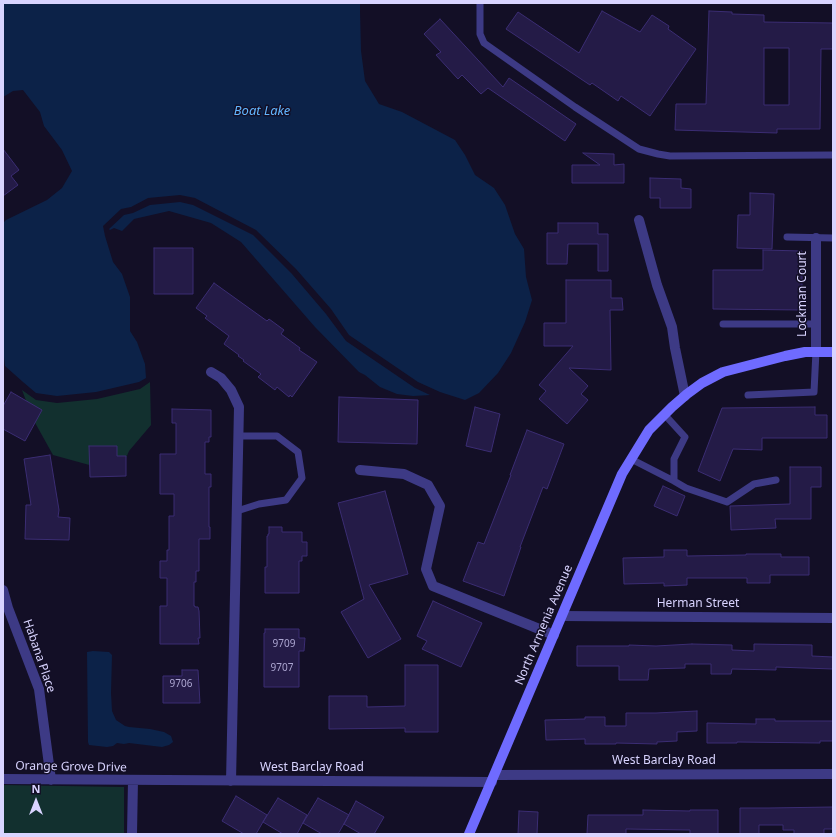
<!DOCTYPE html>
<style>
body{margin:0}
#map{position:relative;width:836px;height:837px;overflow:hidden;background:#130f26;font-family:"Noto Sans",sans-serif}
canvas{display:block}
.frame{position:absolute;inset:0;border:4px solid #d9d4ff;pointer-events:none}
.north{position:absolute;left:16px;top:781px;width:40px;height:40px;-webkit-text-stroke:3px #130f26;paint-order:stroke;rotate:0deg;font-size:11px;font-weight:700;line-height:16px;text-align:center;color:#d9d4ff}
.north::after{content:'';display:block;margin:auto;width:14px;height:18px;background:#d9d4ff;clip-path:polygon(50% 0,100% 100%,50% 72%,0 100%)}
</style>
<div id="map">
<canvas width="836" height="837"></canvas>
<div class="frame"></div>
<div class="north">N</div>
</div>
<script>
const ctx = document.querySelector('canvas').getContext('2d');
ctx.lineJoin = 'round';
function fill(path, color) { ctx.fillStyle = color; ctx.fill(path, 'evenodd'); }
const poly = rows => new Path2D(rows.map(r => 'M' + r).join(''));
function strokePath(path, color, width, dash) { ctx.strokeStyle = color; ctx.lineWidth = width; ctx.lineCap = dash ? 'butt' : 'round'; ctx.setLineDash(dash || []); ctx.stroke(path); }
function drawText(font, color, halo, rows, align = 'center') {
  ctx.font = font + ' "Noto Sans",sans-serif'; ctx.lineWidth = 3; ctx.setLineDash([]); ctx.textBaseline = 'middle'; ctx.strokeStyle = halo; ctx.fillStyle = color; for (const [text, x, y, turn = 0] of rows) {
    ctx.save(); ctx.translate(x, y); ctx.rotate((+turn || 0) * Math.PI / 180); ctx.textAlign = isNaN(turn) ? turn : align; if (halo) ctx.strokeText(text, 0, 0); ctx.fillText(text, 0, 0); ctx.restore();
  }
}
fill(poly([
 [150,382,151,425,129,451,126,458,93,466,53,455,33,419,22,390,36,400,57,403,97,399,140,389],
 [3,785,124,787,124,834,3,834]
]), '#12302f');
fill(poly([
 [3,3,360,3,360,11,361,51,365,81,379,104,402,112,455,140,465,155,475,175,494,188,505,205,515,234,524,249,526,277,532,300,525,322,511,353,498,373,479,393,465,400,440,392,418,382,349,335,331,309,296,269,256,230,195,198,180,195,148,198,131,207,121,209,103,226,105,236,113,262,122,274,130,297,130,331,137,342,145,364,146,378,139,382,96,392,57,396,36,393,23,382,5,366,3,349,3,223,6,220,47,200,62,188,72,171,62,150,44,126,40,112,23,90,13,91,3,97],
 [180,202,193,205,253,235,292,274,326,314,346,341,415,388,430,395,413,396,397,394,380,387,365,375,359,372,315,327,241,242,211,223,169,211,134,219,122,231,114,228,110,230,109,229,124,215,133,213,150,205],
 [93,651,109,652,112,655,111,693,112,711,116,720,125,726,129,727,150,729,164,732,171,736,173,742,169,745,162,747,129,743,124,744,117,743,113,746,107,747,89,745,88,742,87,652]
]), '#0c2248');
const building = poly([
 [602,11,640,32,652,15,669,26,668,29,696,49,650,116,621,96,618,101,592,83,590,85,506,29,518,12,579,53,602,11],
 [709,11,732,12,732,14,764,15,764,22,833,23,833,49,821,49,820,129,777,129,777,133,675,130,676,104,706,104,709,11],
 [764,48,789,48,789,105,764,105,764,48],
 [440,19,503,87,509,78,576,124,565,141,488,88,481,94,462,75,458,79,436,55,441,52,424,34,440,19],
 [3,149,19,170,11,176,18,185,3,196,3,149],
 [583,153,614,154,614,165,624,164,624,183,572,183,572,165,600,165,583,153],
 [650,178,681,179,681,188,691,189,691,208,660,208,660,198,650,198,650,178],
 [750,193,774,194,772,249,737,248,738,215,750,215,750,193],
 [558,223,598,223,598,234,608,234,608,271,598,271,598,244,568,244,567,264,547,264,547,233,558,233,558,223],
 [154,248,193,248,193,294,154,294,154,248],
 [763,250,802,251,802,310,713,309,713,270,763,270,763,250],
 [566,280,611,280,611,298,622,298,623,310,610,310,611,370,569,368,588,386,581,394,588,400,567,424,539,399,546,391,539,385,573,346,544,346,544,323,566,323,566,280],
 [214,283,267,321,269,319,284,330,281,334,300,348,299,350,317,362,292,397,290,395,289,397,277,387,275,390,258,377,261,374,243,361,244,360,238,356,239,355,224,344,229,336,205,318,207,316,196,308,214,283],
 [11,392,42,410,25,441,3,429,3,406,11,392],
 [339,397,418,400,417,444,338,442,339,397],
 [475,407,500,414,491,452,466,446,475,407],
 [815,407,815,415,827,415,827,438,762,438,762,450,733,449,720,481,698,471,722,408,815,407],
 [172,409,211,410,211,437,209,437,209,442,205,442,205,474,211,474,211,487,209,487,209,527,210,527,210,539,199,539,199,571,196,571,196,582,194,582,194,606,195,606,195,607,198,607,199,611,200,638,198,638,199,644,160,644,160,606,167,606,167,578,160,578,160,561,167,561,167,550,169,550,169,516,174,516,174,494,160,494,160,454,176,454,176,423,172,423,172,409],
 [527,430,564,444,547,489,543,487,520,547,521,547,504,596,463,581,478,542,484,544,511,475,510,475,527,430],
 [89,446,117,446,117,456,126,456,126,476,90,477,89,446],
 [50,455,59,510,58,517,70,518,69,540,25,539,26,505,31,505,24,459,50,455],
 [790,467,821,467,821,487,811,487,811,519,775,519,776,528,731,530,730,506,790,504,790,467],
 [663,486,685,496,677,516,654,506,663,486],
 [385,491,408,574,369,585,401,639,368,658,341,612,364,599,338,503,385,491],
 [269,527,282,527,282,532,302,532,302,542,307,542,307,556,302,556,302,561,299,561,299,593,265,593,265,567,267,567,267,536,268,536,268,534,269,534,269,527],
 [664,550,687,550,687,556,746,555,746,554,781,554,781,557,809,557,809,575,770,575,770,583,747,583,747,578,687,578,687,585,664,586,664,583,624,584,623,558,664,557,664,550],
 [433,601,482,623,461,667,422,649,427,641,417,636,433,601],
 [265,629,299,629,299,638,305,638,304,651,299,651,299,687,264,687,264,633,265,633,265,629],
 [692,644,732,645,732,650,754,651,754,644,812,645,812,656,833,657,833,669,776,667,776,670,732,669,731,674,711,674,711,664,685,664,685,668,649,669,648,680,619,680,619,666,577,666,577,646,629,646,629,645,656,646,692,644],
 [405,665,438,665,438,732,405,732,405,728,329,729,329,696,367,696,367,707,405,706,405,665],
 [182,670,198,670,200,703,163,703,163,676,182,676,182,670],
 [697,711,697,731,677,732,677,741,657,742,657,744,616,743,616,744,585,744,585,739,546,740,545,720,585,719,585,717,605,717,605,726,626,726,626,713,656,713,697,711],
 [756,719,775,719,775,721,833,721,833,741,820,741,820,743,737,742,737,743,707,743,707,723,756,724,756,719],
 [236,796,267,815,256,834,244,834,222,821,236,796],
 [278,798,307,815,297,834,283,834,263,822,278,798],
 [318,798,349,815,338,834,322,834,303,823,318,798],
 [356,801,384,817,374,834,361,834,344,824,356,801],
 [833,807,833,829,824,829,824,834,794,834,794,830,783,830,783,825,759,825,759,834,740,834,740,808,768,808,833,807],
 [643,810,690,811,690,810,718,810,718,834,690,834,690,830,626,829,626,834,587,834,588,815,643,815,643,810],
 [519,811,538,812,537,834,518,834,519,811]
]);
fill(building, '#241b47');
strokePath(building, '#3b2d73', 1);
strokePath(poly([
 [480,3,480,34,484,43,575,107,639,149,658,154,670,156,833,155],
 [787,237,833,238],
 [723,324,816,324],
 [748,395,814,392,816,351],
 [664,414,685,437,674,459,674,481,686,488,727,502,754,484,776,480],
 [631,459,674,481],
 [237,511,259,504,286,500,302,478,298,452,277,436,238,436]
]), '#3d3a85', 7);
strokePath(poly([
 [639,220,657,285,672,327,675,348,685,396],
 [816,351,816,238],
 [211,372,221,378,231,390,239,407,231,781],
 [360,470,404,474,428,485,440,506,426,569,433,586,554,635],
 [3,590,8,608,39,689,51,780],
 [562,616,833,618],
 [495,775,833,774],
 [3,779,492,782],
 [132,834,133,780]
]), '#3d3a85', 10);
strokePath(poly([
 [469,834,622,474,649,430,672,407,687,394,702,383,723,372,785,356,805,352,833,352]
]), '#6f6bff', 10);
drawText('10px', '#aca6d1', null, [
 ["9709",284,644],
 ["9707",282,668],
 ["9706",181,684]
]);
drawText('12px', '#d9d4ff', '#130f26', [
 ["Lockman Court",803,294,-90],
 ["Herman Street",698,604],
 ["North Armenia Avenue",544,625,-67],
 ["Habana Place",39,656,71],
 ["West Barclay Road",664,761],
 ["Orange Grove Drive",71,767,1],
 ["West Barclay Road",312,768]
]);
drawText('italic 13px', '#62b6ff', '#130f26', [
 ["Boat Lake",262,111]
]);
</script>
